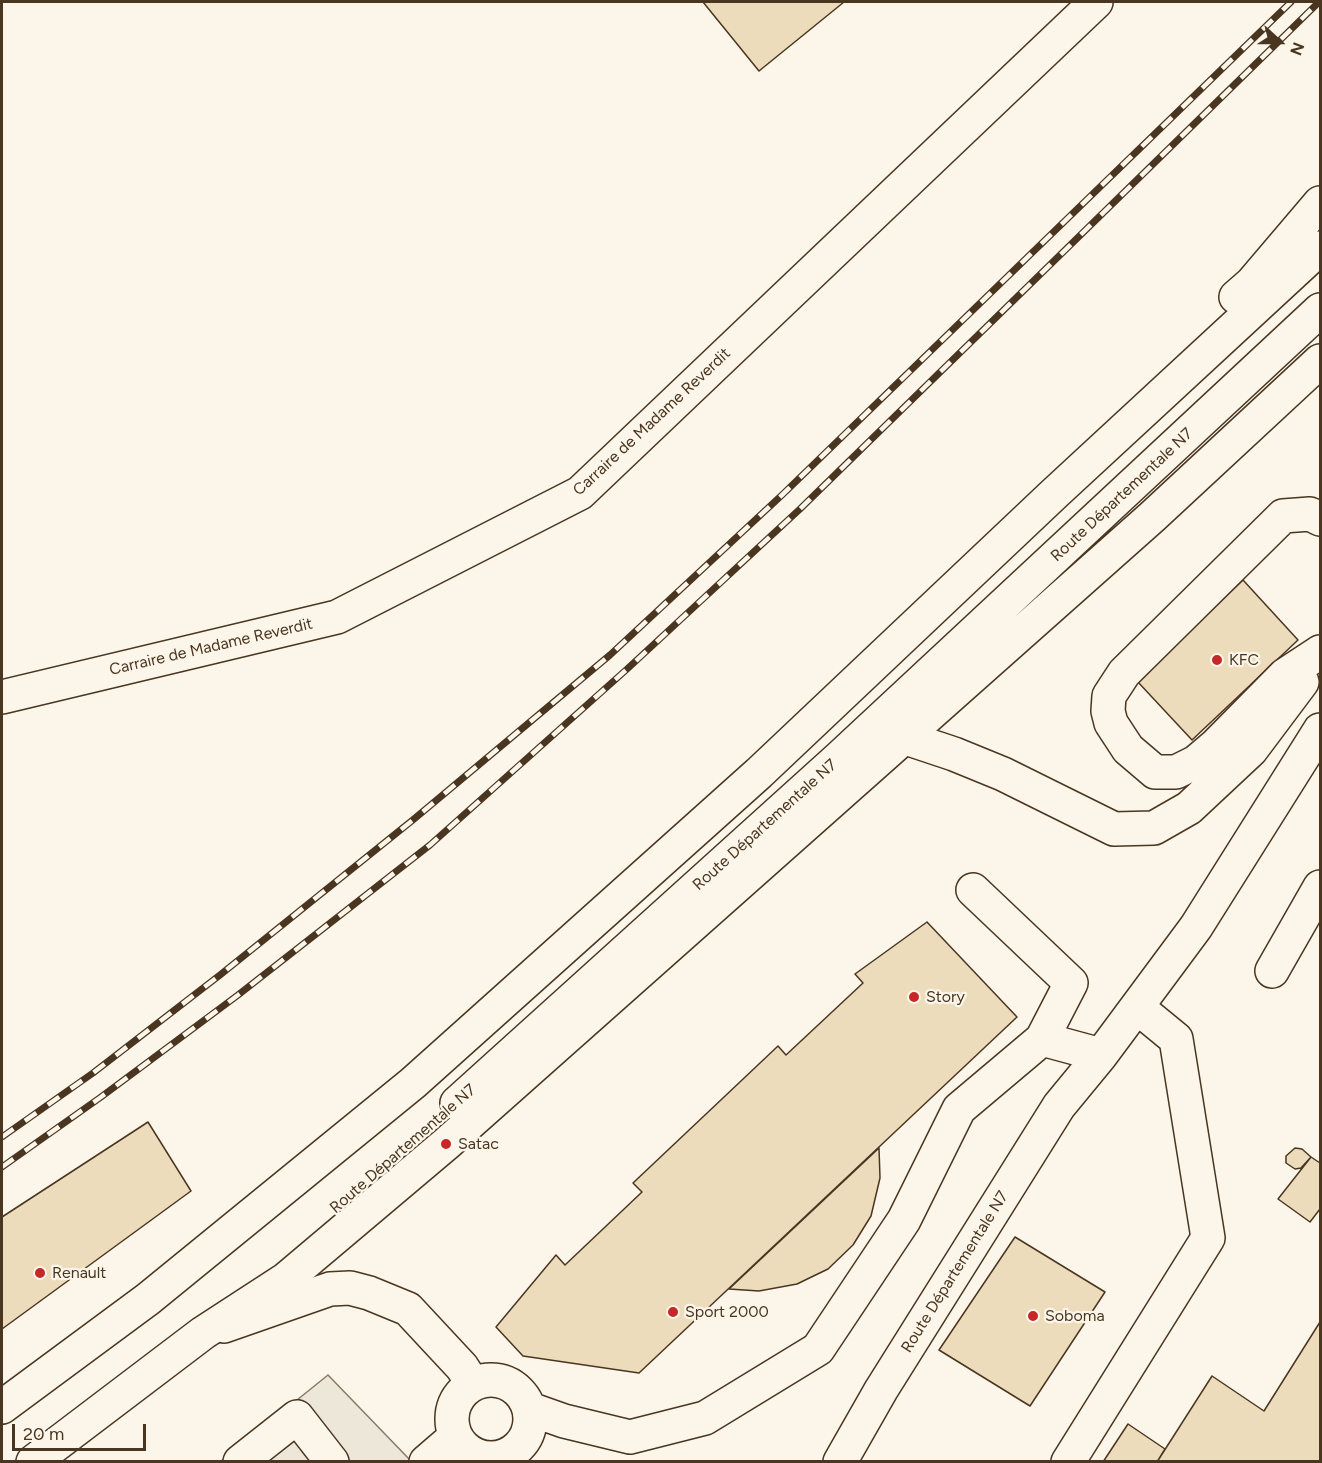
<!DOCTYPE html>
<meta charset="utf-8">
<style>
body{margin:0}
#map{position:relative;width:1322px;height:1463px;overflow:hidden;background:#fbf6e9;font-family:Figtree,sans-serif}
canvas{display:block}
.frame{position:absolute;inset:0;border:3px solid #4a3520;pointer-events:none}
.north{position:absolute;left:1250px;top:12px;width:60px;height:60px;-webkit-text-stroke:4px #fbf6e9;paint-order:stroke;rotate:111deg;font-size:16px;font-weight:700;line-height:24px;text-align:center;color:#4a3520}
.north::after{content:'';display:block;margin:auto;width:21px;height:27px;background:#4a3520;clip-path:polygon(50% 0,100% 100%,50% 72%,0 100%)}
.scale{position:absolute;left:12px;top:1424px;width:134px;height:27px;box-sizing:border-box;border:3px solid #4a3520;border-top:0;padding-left:8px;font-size:18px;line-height:21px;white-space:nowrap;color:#4a3520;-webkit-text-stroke:4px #fbf6e9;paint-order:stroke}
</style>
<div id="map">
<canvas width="1322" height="1463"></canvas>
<div class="frame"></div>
<div class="north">N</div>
<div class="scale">20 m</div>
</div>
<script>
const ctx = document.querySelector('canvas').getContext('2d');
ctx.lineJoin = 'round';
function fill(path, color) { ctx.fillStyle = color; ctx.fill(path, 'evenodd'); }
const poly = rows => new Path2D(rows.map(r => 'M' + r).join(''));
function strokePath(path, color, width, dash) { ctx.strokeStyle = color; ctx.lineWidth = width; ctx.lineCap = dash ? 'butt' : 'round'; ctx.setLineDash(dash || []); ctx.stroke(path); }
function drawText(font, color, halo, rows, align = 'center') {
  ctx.font = font + ' Figtree,sans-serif'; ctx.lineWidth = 4.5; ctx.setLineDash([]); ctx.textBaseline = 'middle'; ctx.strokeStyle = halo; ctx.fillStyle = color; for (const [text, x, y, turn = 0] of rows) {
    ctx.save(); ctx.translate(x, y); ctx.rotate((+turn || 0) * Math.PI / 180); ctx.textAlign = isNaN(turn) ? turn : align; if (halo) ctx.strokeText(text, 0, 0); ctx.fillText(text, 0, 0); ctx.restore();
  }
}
const parking = poly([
 [328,1375,411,1461,220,1462,328,1375]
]);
fill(parking, '#ede7d9');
strokePath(parking, '#887966', 1.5);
const building = poly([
 [703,2,844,2,759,71,703,2],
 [1243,580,1298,640,1192,740,1137,681,1243,580],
 [927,922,1017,1017,639,1373,523,1356,496,1327,556,1255,565,1265,642,1192,633,1183,778,1046,786,1055,863,983,855,974,927,922],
 [148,1122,191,1191,2,1329,2,1217,148,1122],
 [879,1148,880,1178,871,1216,853,1245,828,1269,797,1284,759,1291,729,1289,879,1148],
 [1295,1148,1302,1149,1311,1157,1301,1168,1295,1169,1286,1163,1286,1156,1295,1148],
 [1311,1157,1320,1163,1320,1209,1310,1222,1278,1199,1311,1157],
 [1015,1237,1105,1292,1030,1406,939,1350,1015,1237],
 [1320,1322,1320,1462,1157,1462,1212,1376,1264,1411,1320,1322],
 [1128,1424,1165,1449,1157,1462,1103,1462,1128,1424]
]);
fill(building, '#ecdcbc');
strokePath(building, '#4a3520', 1.5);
const minor = poly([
 [1320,519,1310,514,1283,516,1124,673,1109,696,1108,711,1111,723,1128,749,1155,772,1176,772,1196,762,1216,745,1285,675,1320,652],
 [2,697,337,617,580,493,1096,2],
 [903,737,954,754,1003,774,1114,829,1154,828,1189,808,1251,750,1302,682],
 [973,890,1071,983,1042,1039],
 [1272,971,1320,887],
 [224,1326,330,1289,350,1288,369,1293,408,1309,462,1367,473,1384],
 '452 1419a39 39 0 1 1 78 0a39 39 0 1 1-78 0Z',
 [530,1409,564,1421,630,1437,705,1418,818,1349,904,1220,959,1109,1042,1039,1101,1055],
 [240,1462,297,1417,332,1462],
 [426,1462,455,1437],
 [840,1462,881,1390,1059,1106,1101,1055,1196,927,1320,730],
 [1068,1462,1208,1238,1176,1039,1137,1007]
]);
const major = poly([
 [1236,297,1252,283,1320,203],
 [457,1103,839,758,1320,310],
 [2,1407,148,1299,413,1083,759,773,1054,494,1320,248],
 [33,1462,203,1333,286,1279,446,1144,1152,517,1320,361]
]);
strokePath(minor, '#4a3520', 36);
strokePath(major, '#4a3520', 36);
strokePath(minor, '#fbf6e9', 33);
strokePath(major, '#fbf6e9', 33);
const rail = poly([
 [2,1137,93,1073,220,975,414,819,610,655,782,495,1291,2],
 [2,1167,101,1097,238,995,430,845,626,670,800,509,1319,2]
]);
strokePath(rail, '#4a3520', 7);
strokePath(rail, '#fbf6e9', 4.5, [14]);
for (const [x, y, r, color] of [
 [1217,660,6,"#c62828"],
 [914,997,6,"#c62828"],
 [446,1144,6,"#c62828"],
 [40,1273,6,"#c62828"],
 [673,1312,6,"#c62828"],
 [1033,1316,6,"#c62828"]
]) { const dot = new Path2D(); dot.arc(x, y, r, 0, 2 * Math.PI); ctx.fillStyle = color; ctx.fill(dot); strokePath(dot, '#fbf6e9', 2); }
drawText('16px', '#4a3520', '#fbf6e9', [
 ["Carraire de Madame Reverdit",652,422,-43],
 ["Route Départementale N7",1122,495,-43],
 ["Carraire de Madame Reverdit",211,647,-13],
 ["Route Départementale N7",765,825,-42],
 ["Route Départementale N7",403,1149,-41],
 ["Route Départementale N7",955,1272,-58]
]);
drawText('16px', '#4a3520', '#fbf6e9', [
 ["KFC",1229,660],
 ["Story",926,997],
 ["Satac",458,1144],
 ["Renault",52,1273],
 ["Sport 2000",685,1312],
 ["Soboma",1045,1316]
], 'left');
</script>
